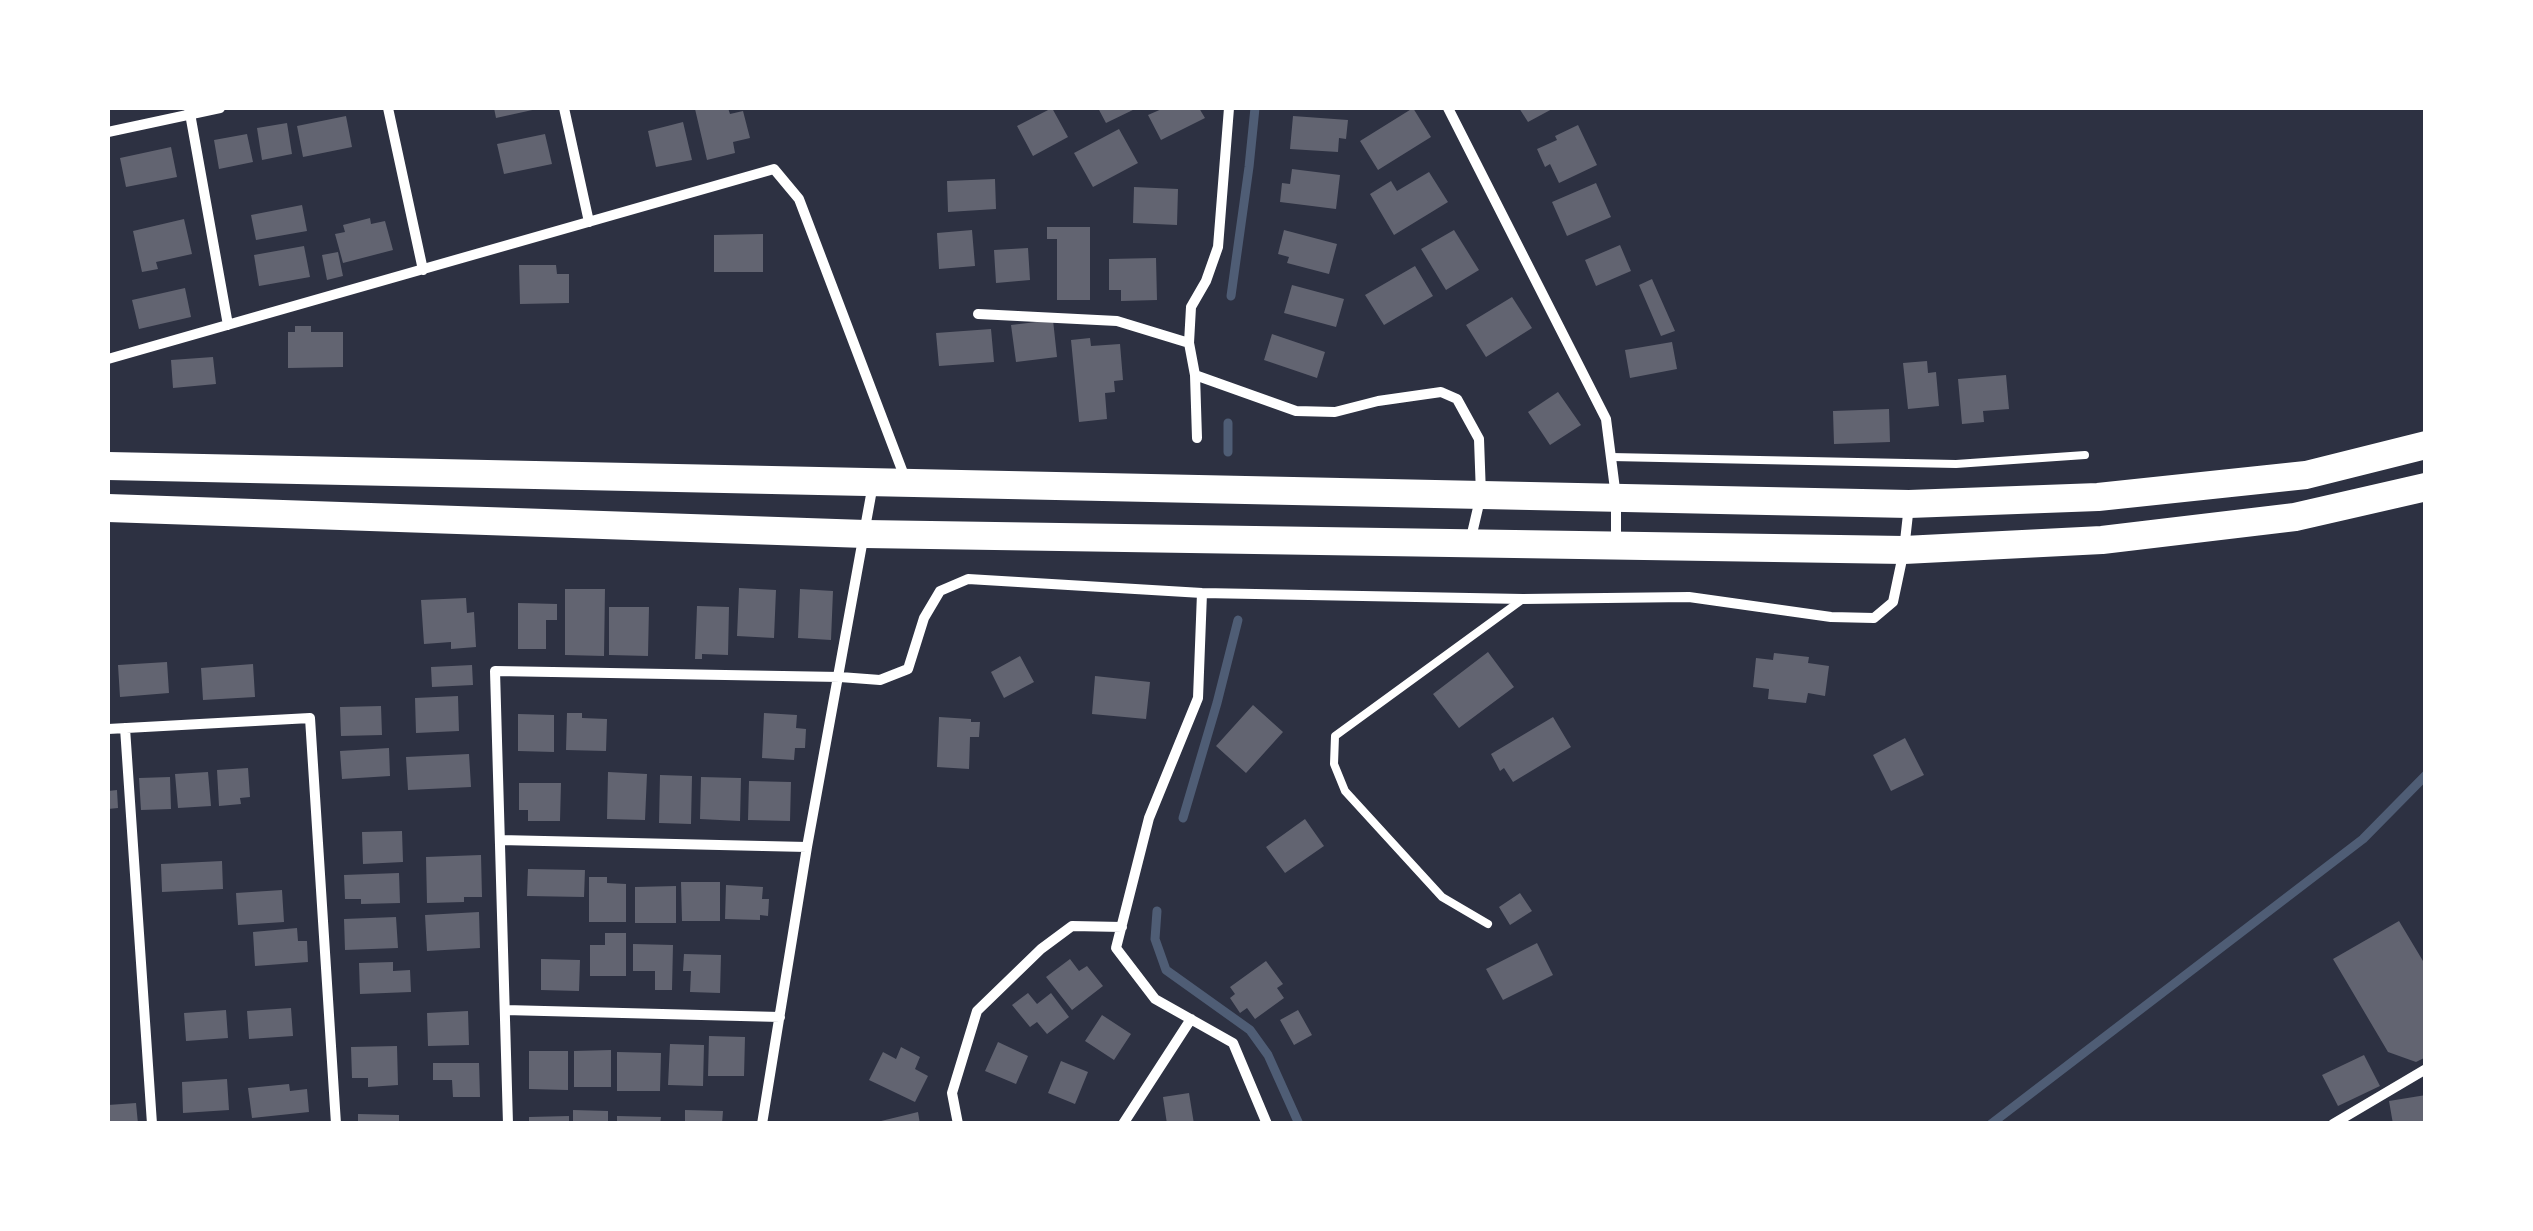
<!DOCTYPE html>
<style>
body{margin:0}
#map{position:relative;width:2533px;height:1231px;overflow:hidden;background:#2d3142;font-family:Arial,sans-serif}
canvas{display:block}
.frame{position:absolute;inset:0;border:110px solid #fff;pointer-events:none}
</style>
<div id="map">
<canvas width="2533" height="1231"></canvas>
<div class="frame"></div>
</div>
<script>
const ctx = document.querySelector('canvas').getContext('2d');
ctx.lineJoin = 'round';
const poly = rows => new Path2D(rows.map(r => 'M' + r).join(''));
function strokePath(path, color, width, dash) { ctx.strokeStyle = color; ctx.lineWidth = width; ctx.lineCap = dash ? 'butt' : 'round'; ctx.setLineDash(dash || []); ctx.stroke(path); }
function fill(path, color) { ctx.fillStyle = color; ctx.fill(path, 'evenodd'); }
strokePath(poly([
 [1231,296,1249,167,1255,108],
 [1228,452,1228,423],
 [1183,818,1217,703,1238,620],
 [1157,911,1155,939,1166,970,1250,1030,1268,1055,1299,1124],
 [1991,1124,2363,839,2426,775]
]), '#4f5d75', 9);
fill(poly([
 [494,108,537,108,537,109,496,118],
 [702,108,728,108,730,114,743,111,750,138,733,142,735,153,707,160,695,109],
 [1052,108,1068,137,1033,156,1017,126],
 [1098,108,1137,108,1106,123],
 [1164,108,1199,108,1205,118,1161,140,1148,115],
 [1413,108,1431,137,1378,170,1360,141],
 [1519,108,1554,108,1528,122],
 [346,116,352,147,303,157,297,126],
 [1293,116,1348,120,1346,139,1339,138,1338,152,1290,149],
 [683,122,692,160,656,167,648,131],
 [287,123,292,154,262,160,257,128],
 [1578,125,1597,165,1559,183,1550,164,1545,167,1537,149,1557,140,1555,136],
 [1119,129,1138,163,1093,187,1074,153],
 [247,134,253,162,219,169,214,140],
 [545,134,552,164,504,174,497,144],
 [171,147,177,177,126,187,120,158],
 [1292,169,1340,175,1336,209,1280,202,1282,183,1290,184],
 [1429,172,1448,202,1394,235,1370,194,1391,181,1397,191],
 [995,179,996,209,948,212,947,181],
 [1596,183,1611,217,1567,236,1552,202],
 [1134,187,1178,189,1177,225,1133,223],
 [302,205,307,231,256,240,251,215],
 [370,218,371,224,385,221,393,250,343,263,335,234,345,232,343,225],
 [184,219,192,254,156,262,158,269,142,272,133,231],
 [1047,227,1090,227,1090,300,1057,300,1057,239,1047,239],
 [972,230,975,266,939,269,937,233],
 [1284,230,1337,244,1329,274,1287,263,1289,257,1278,254],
 [1454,230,1479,270,1446,290,1421,249],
 [763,234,763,272,714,272,714,235],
 [1620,245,1631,271,1596,286,1585,260],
 [304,246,310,277,259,286,254,255],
 [1028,248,1030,280,996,283,994,250],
 [338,252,343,276,327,280,322,255],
 [1156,258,1157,300,1121,301,1121,290,1109,290,1109,259],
 [519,265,556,265,557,274,569,274,569,303,520,304],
 [1415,266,1433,296,1384,325,1365,295],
 [1652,279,1675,331,1661,336,1639,285],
 [1292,285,1344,299,1336,327,1284,313],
 [185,288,191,317,139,329,132,300],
 [1512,297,1532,328,1486,357,1466,325],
 [1053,320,1057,357,1016,362,1011,325],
 [295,326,311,326,311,332,343,332,343,367,288,368,288,332,295,332],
 [991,329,994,362,939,366,936,333],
 [1272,334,1325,352,1317,378,1264,360],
 [1090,338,1091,346,1120,344,1123,380,1114,381,1115,392,1105,393,1107,419,1079,422,1071,340],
 [1672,342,1677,369,1630,378,1625,350],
 [213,357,216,384,173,388,171,360],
 [1927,361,1928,373,1936,372,1939,406,1908,409,1903,363],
 [2006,375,2009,409,1983,411,1984,422,1962,424,1958,379],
 [1558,392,1581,425,1550,445,1528,412],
 [1889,409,1890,442,1834,444,1833,411],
 [739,588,776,590,774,638,737,636],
 [565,589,605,589,604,656,565,655],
 [800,589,833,591,831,640,798,638],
 [466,598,467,613,474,612,476,647,451,649,451,642,424,644,421,600],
 [518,603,557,604,557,620,546,620,546,649,518,649],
 [697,606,729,607,728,655,702,654,702,659,695,659],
 [609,607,649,607,648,656,609,655],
 [1488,652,1514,687,1459,728,1433,694],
 [1774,653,1809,657,1808,663,1829,666,1825,696,1808,693,1806,703,1768,699,1769,689,1753,687,1756,658,1773,660],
 [1020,656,1034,682,1004,698,991,672],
 [167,662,169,693,120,697,118,665],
 [253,664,255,697,203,700,201,668],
 [472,665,473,685,432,687,431,667],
 [1095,676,1150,682,1146,719,1092,714],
 [458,696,459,731,416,733,415,698],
 [1253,705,1283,732,1246,773,1216,746],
 [381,706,382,735,341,736,340,707],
 [567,713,582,713,582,718,607,719,606,751,566,750],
 [764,713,797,715,796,728,806,729,805,748,795,748,794,760,762,758],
 [518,714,554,715,554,752,518,751],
 [939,717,971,719,971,722,980,722,979,737,970,737,969,769,937,767],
 [1553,717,1571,747,1513,782,1504,768,1500,771,1491,754],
 [1905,738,1924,775,1891,791,1873,755],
 [389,748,390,776,342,779,340,751],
 [469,754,471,787,408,790,406,757],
 [248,768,250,797,240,798,241,804,219,806,217,770],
 [208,772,211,806,178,808,175,774],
 [608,772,647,774,645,820,607,819],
 [660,775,692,776,691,824,659,823],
 [170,777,171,809,141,810,139,778],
 [701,777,741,778,740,821,700,819],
 [749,781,791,782,790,821,748,820],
 [519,783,561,783,560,821,528,821,528,810,519,810],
 [117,790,118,808,108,809,108,791],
 [1305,819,1324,846,1285,873,1266,847],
 [402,831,403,862,363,864,362,832],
 [481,855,482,897,464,897,464,902,427,903,426,857],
 [222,861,223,889,162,892,161,864],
 [528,869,585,870,584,897,527,896],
 [399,873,400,903,361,904,361,899,345,899,344,875],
 [589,877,607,877,607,883,626,884,626,922,589,922],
 [681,882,720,882,720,921,682,921],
 [726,885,763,887,762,899,769,899,768,916,760,915,760,920,725,919],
 [676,886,676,923,635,923,635,887],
 [282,890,284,922,238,925,236,893],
 [1520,893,1532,911,1510,925,1499,907],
 [479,912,480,948,427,951,425,915],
 [396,917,398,948,345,950,344,919],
 [2399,921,2426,966,2426,1057,2416,1062,2388,1052,2333,959],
 [297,928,298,941,307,941,308,962,255,966,253,932],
 [605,933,626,933,626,976,590,976,590,945,605,945],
 [1537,943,1553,975,1503,1000,1486,969],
 [633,944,673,945,672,990,655,990,655,971,633,971],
 [684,954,721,955,720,993,690,992,691,971,683,971],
 [541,959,580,960,579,991,541,990],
 [1070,959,1079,971,1087,966,1103,986,1072,1010,1046,977],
 [1266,961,1283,984,1277,988,1284,998,1255,1019,1247,1008,1240,1013,1230,998,1235,994,1230,987],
 [393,962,393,971,410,970,411,992,360,994,359,963],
 [1028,993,1037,1004,1051,993,1069,1017,1047,1034,1037,1022,1030,1027,1012,1005],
 [291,1008,293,1036,249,1039,247,1011],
 [226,1010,228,1038,186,1041,184,1013],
 [1298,1010,1312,1035,1294,1045,1280,1020],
 [468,1011,469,1045,428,1046,427,1013],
 [1102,1015,1131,1034,1114,1060,1085,1041],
 [709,1036,745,1037,744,1076,708,1076],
 [998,1042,1028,1056,1016,1084,985,1071],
 [670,1044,704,1045,703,1086,668,1085],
 [397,1046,398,1085,368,1087,368,1078,352,1078,351,1047],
 [901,1047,920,1057,915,1069,928,1076,915,1102,869,1080,883,1052,896,1059],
 [611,1050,611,1087,574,1087,574,1051],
 [529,1051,568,1051,568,1090,529,1089],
 [617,1052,661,1053,660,1091,617,1091],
 [2364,1055,2380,1086,2338,1106,2322,1075],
 [1061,1061,1088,1072,1075,1104,1048,1093],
 [433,1063,479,1063,480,1097,453,1097,452,1080,433,1080],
 [227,1079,229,1110,183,1113,182,1082],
 [289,1084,290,1091,307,1089,309,1112,252,1118,248,1088],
 [1189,1093,1194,1124,1167,1124,1163,1097],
 [2426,1095,2426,1124,2393,1124,2389,1101],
 [136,1103,138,1124,110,1124,108,1105],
 [573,1110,608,1111,608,1124,573,1124],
 [685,1110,723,1111,722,1124,685,1124],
 [918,1112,920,1124,877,1124,877,1122],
 [358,1114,399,1115,399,1124,358,1124],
 [569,1116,569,1124,529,1124,529,1117],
 [617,1116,661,1117,660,1124,617,1124]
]), '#626471');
strokePath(poly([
 [1611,457,1956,464,2085,455],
 [1488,924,1442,897,1345,791,1334,764,1335,736,1523,599]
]), '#fff', 8);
strokePath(poly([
 [189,108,228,325],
 [388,108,423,270],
 [564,108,589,222],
 [1448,108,1606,419,1616,497,1616,541],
 [108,132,220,108],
 [978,314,1117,321,1189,343],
 [108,359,774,169,799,199,905,478],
 [1195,375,1296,411,1335,412,1378,401,1441,392,1457,399,1479,439,1481,495,1470,542],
 [1197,438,1195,375,1189,343,1191,307,1206,281,1218,247,1229,108],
 [1202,593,1198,698,1149,818,1116,948,1155,999,1233,1043,1267,1124],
 [125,728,152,1124],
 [108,729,310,718,336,1124],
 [500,840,807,847],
 [505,1010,780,1017],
 [508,1124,495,671,840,677,880,680,908,669,924,618,940,591,968,579,1202,593,1523,599,1689,597,1831,617,1874,618,1893,602,1904,550,1909,505],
 [762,1124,807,847,873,484],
 [958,1124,952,1093,977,1011,1041,949,1072,926,1122,927],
 [1123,1124,1191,1019],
 [2333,1124,2426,1069]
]), '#fff', 10);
strokePath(poly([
 [108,466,1909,504,2098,497,2306,475,2426,445],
 [108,508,865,534,1904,550,2102,540,2295,517,2426,487]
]), '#fff', 28);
</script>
